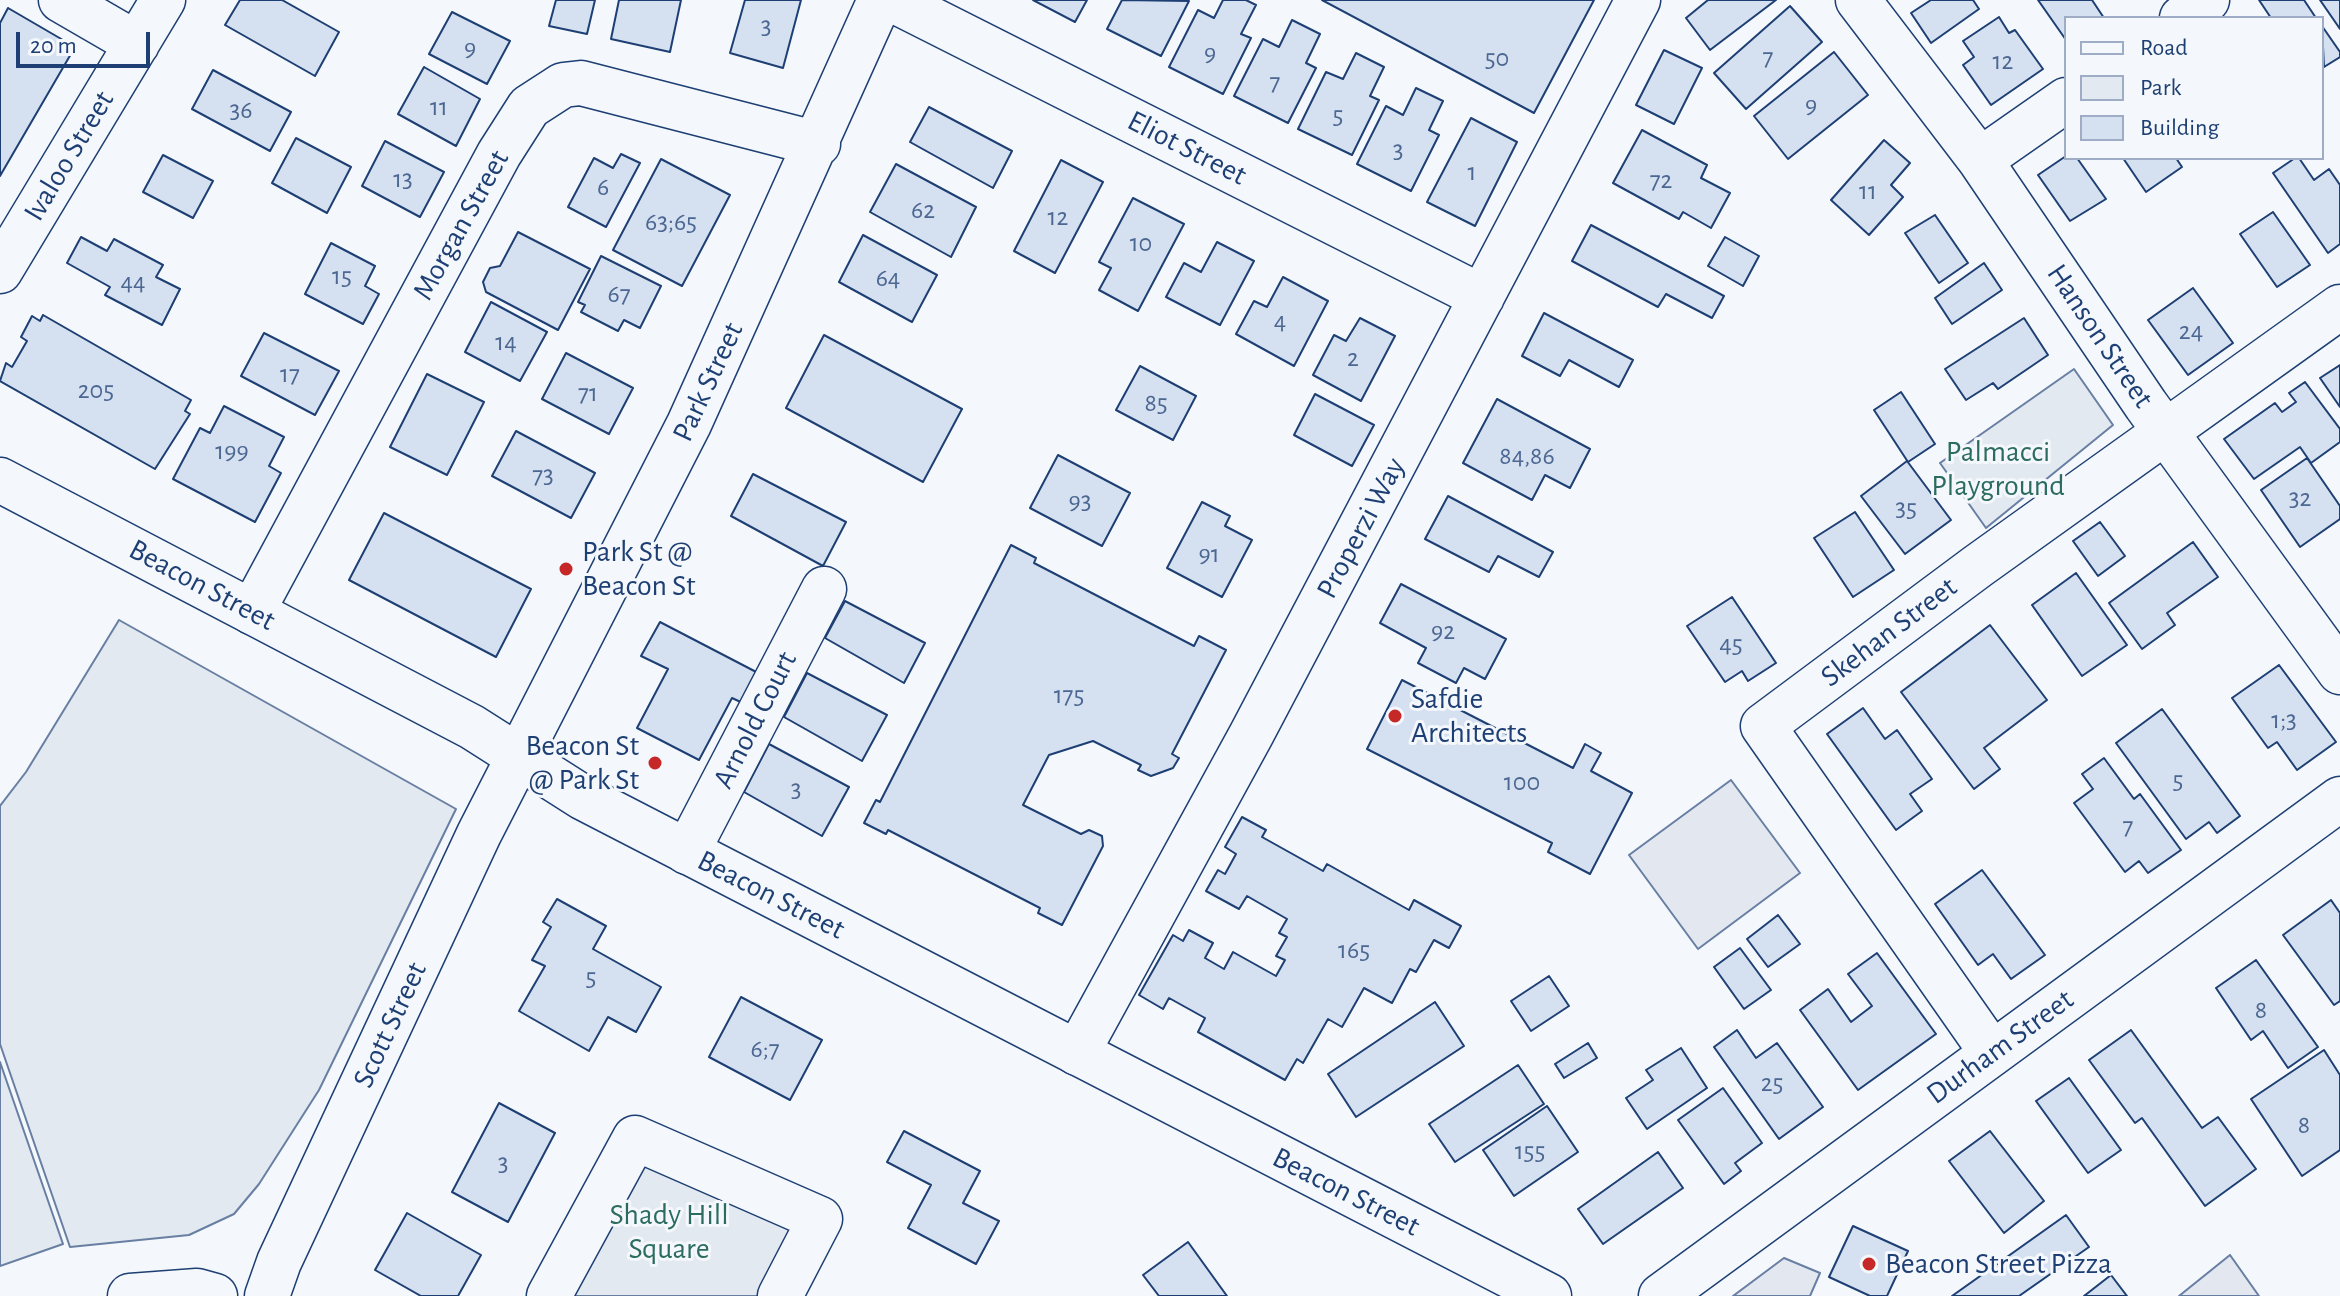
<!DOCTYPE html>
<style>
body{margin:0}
#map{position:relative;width:2340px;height:1296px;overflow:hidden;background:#f4f7fb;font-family:"Alegreya Sans",sans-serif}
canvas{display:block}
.legend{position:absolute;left:2064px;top:16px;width:260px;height:144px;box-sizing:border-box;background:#f4f7fb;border:2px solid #9eadc5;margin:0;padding:10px 14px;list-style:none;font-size:24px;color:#1d3f73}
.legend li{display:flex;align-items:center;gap:16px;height:40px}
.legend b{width:40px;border:2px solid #9eadc5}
.scale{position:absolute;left:16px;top:32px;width:134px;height:36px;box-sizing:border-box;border:4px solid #1d3f73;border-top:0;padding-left:10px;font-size:24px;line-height:28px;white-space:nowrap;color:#1d3f73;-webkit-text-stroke:6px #f4f7fb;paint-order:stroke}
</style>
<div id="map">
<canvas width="2340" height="1296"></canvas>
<ul class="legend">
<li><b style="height:10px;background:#f4f7fb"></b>Road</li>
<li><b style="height:22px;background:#e3e9f0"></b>Park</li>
<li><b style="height:22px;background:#d5e0f0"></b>Building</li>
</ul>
<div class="scale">20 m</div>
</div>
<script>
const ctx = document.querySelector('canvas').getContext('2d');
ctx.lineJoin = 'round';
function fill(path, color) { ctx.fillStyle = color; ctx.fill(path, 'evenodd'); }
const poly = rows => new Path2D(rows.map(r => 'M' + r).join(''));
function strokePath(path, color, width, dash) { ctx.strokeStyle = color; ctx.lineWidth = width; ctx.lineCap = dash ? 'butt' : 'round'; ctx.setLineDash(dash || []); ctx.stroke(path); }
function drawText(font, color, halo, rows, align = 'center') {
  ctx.font = font + ' "Alegreya Sans",sans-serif'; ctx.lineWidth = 6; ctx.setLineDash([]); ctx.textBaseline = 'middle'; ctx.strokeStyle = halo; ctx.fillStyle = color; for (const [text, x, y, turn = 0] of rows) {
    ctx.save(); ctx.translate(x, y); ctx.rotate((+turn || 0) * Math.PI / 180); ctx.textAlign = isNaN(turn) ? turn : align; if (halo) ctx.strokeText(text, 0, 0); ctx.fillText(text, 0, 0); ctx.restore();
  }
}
const green = poly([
 [2074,369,2113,425,1986,528,1940,463,2074,369],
 [119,620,456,809,319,1090,259,1184,234,1214,189,1235,70,1247,0,1044,0,806,26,772,119,620],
 [0,1062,63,1244,0,1266,0,1062],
 [640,1144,805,1228,770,1296,562,1296,640,1144]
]);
fill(green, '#e3e9f0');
strokePath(green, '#687fa3', 2);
const parking = poly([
 [1731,780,1800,873,1698,949,1629,855,1731,780],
 [2230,1255,2259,1296,2179,1296,2230,1255],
 [1784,1258,1820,1273,1810,1296,1733,1296,1784,1258]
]);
fill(parking, '#e3e8f0');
strokePath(parking, '#687fa3', 2);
const building = poly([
 [240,0,282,0,339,32,315,76,225,25,240,0],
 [556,0,595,0,587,34,549,26,556,0],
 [619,0,681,0,670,52,611,39,619,0],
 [745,0,801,0,783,68,730,53,745,0],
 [1033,0,1087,0,1075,22,1033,0],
 [1122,0,1189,1,1161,56,1107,29,1122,0],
 [1223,0,1246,0,1256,5,1241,34,1251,38,1223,94,1169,67,1198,10,1214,18,1223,0],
 [1322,0,1594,0,1534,113,1322,0],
 [1708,0,1776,0,1710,50,1686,18,1708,0],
 [1931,0,1973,0,1979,9,1931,43,1911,13,1931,0],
 [2038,0,2092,0,2104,18,2066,18,2066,40,2038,0],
 [2259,0,2304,0,2316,18,2271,18,2259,0],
 [2320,0,2340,0,2340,29,2320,0],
 [1790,6,1822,42,1746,109,1714,73,1790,6],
 [8,8,75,47,0,176,0,23,8,8],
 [452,12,510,41,487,84,429,54,452,12],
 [1999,17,2009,33,2015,30,2043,69,1991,105,1963,65,1974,57,1963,41,1999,17],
 [1292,20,1320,34,1306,63,1316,68,1288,123,1234,96,1263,39,1279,47,1292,20],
 [2322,26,2340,52,2340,57,2324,67,2322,26],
 [1664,50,1702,68,1674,124,1636,105,1664,50],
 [1834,52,1868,95,1788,159,1754,116,1834,52],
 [1356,53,1384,67,1370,96,1379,100,1352,155,1298,129,1326,72,1343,79,1356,53],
 [424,67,480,99,456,146,398,114,424,67],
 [213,70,291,112,270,151,192,109,213,70],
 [1416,88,1443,101,1429,130,1439,135,1411,191,1357,164,1386,106,1403,115,1416,88],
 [929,107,1012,151,993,188,910,142,929,107],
 [1471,118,1517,142,1475,226,1427,202,1471,118],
 [1642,130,1707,165,1701,178,1730,193,1711,228,1683,212,1679,219,1613,183,1642,130],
 [296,138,351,167,327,213,272,183,296,138],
 [1884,140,1910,163,1891,185,1903,197,1869,235,1831,200,1884,140],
 [385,141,444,172,420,217,362,186,385,141],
 [621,154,640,163,606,227,568,207,594,158,613,168,621,154],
 [163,155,213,181,193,218,143,192,163,155],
 [2066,156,2077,158,2106,199,2070,221,2038,175,2066,156],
 [2123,158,2176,158,2182,167,2146,192,2123,158],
 [2295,158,2299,158,2314,180,2329,169,2340,185,2340,244,2328,253,2273,173,2295,158],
 [661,159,730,195,682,286,613,250,661,159],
 [1061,160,1103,182,1055,273,1014,251,1061,160],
 [896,164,976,207,951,257,870,212,896,164],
 [1133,198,1184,224,1138,311,1099,290,1111,268,1099,262,1133,198],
 [2273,212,2310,265,2277,287,2240,234,2273,212],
 [1935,215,1968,263,1939,283,1905,233,1935,215],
 [1591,225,1724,296,1712,318,1666,294,1658,307,1572,261,1591,225],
 [518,232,590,269,558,330,486,292,483,282,490,268,500,266,518,232],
 [863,235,937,275,912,322,839,282,863,235],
 [81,237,107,251,114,239,163,265,156,277,180,289,162,325,105,295,110,287,67,263,81,237],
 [1725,237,1759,256,1743,286,1708,266,1725,237],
 [1217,242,1254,261,1220,325,1166,297,1184,263,1201,272,1217,242],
 [331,243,375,266,365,286,379,294,363,324,305,294,331,243],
 [601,256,661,286,640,328,624,320,618,331,581,312,585,305,578,302,601,256],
 [1984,263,2002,290,1952,324,1935,298,1984,263],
 [1283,277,1328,301,1294,366,1236,334,1254,301,1267,307,1283,277],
 [2193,288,2233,343,2188,375,2148,320,2193,288],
 [491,302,547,332,520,381,465,352,491,302],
 [1544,313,1633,360,1619,387,1569,360,1560,376,1522,356,1544,313],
 [43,315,191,400,185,411,190,414,155,469,0,381,6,363,12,367,27,341,21,337,32,316,40,321,43,315],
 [1360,318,1395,336,1361,401,1313,375,1334,335,1346,341,1360,318],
 [2024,318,2048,355,1998,389,1993,383,1966,400,1945,369,2024,318],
 [264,333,339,371,315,415,241,376,264,333],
 [824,335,962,409,923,482,786,408,824,335],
 [566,353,633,388,609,434,542,399,566,353],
 [2340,365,2340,407,2320,378,2340,365],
 [1140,366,1196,396,1173,440,1116,410,1140,366],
 [427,374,484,402,447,475,390,447,427,374],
 [2305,382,2340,429,2340,442,2311,463,2300,447,2254,479,2224,439,2275,403,2282,412,2296,402,2289,393,2305,382],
 [1901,392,1935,444,1908,462,1874,410,1901,392],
 [1315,394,1374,425,1352,466,1294,435,1315,394],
 [1497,399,1590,449,1570,488,1545,475,1532,500,1463,463,1497,399],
 [224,406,284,437,269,466,281,473,255,522,173,479,200,428,210,433,224,406],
 [516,431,595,473,571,518,492,476,516,431],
 [1058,455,1130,493,1102,546,1030,508,1058,455],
 [2307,458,2340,506,2340,519,2300,547,2261,490,2307,458],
 [1907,461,1951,520,1905,554,1861,496,1907,461],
 [753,474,846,522,823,566,731,516,753,474],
 [1448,496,1553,552,1539,577,1498,556,1489,572,1425,539,1448,496],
 [1202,502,1230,516,1225,526,1252,540,1222,597,1167,568,1202,502],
 [1855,512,1894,570,1853,597,1814,538,1855,512],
 [384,513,531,589,496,657,349,580,384,513],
 [2100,522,2125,556,2098,576,2073,541,2100,522],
 [2193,542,2218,577,2167,613,2175,625,2142,649,2109,603,2193,542],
 [1011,545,1036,558,1034,563,1194,646,1199,636,1226,650,1172,754,1179,758,1173,768,1151,776,1138,770,1141,765,1093,741,1049,755,1023,805,1081,834,1089,830,1102,836,1103,846,1062,925,1038,913,1040,908,888,830,886,834,864,823,876,800,880,802,1011,545],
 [2076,573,2127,645,2082,676,2032,605,2076,573],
 [1401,584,1506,639,1485,679,1464,668,1456,683,1418,663,1426,648,1380,623,1401,584],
 [1732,597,1776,663,1748,681,1742,671,1725,682,1687,626,1732,597],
 [845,601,925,643,904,683,825,638,845,601],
 [660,622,762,675,747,705,732,698,699,760,637,728,668,669,641,656,660,622],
 [1990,625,2047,700,1984,748,2000,769,1974,789,1901,692,1990,625],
 [2279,665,2336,742,2297,770,2277,742,2268,748,2232,698,2279,665],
 [807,673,887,715,862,761,784,717,807,673],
 [1402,680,1573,768,1585,744,1601,753,1591,771,1632,793,1590,874,1548,852,1552,843,1367,749,1402,680],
 [1863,708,1885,739,1897,730,1932,779,1910,794,1922,811,1896,830,1827,734,1863,708],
 [2162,709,2240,816,2217,833,2209,822,2186,839,2116,743,2162,709],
 [769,744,849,787,822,836,744,792,769,744],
 [2104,758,2134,799,2140,794,2181,850,2148,873,2139,861,2125,872,2074,803,2093,789,2082,774,2104,758],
 [1242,817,1266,830,1262,837,1323,871,1327,864,1409,910,1414,900,1461,926,1449,948,1434,940,1416,972,1410,969,1392,1003,1364,988,1342,1027,1328,1019,1303,1063,1297,1059,1285,1080,1198,1032,1205,1018,1169,998,1163,1009,1139,995,1173,935,1183,941,1189,930,1213,943,1205,958,1224,969,1233,952,1276,976,1285,960,1276,956,1287,937,1279,933,1287,919,1247,896,1239,909,1206,891,1218,870,1225,874,1236,854,1225,847,1242,817],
 [1982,870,2045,955,2011,979,1993,954,1978,965,1935,904,1982,870],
 [557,899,606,926,593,949,661,987,636,1032,608,1017,589,1051,519,1011,545,966,532,960,551,927,543,922,557,899],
 [2331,900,2340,913,2340,1001,2334,1005,2283,935,2331,900],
 [1778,915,1800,944,1768,967,1747,939,1778,915],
 [1740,948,1771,990,1744,1009,1714,967,1740,948],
 [1877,953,1936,1034,1858,1090,1800,1010,1828,989,1851,1022,1872,1006,1848,974,1877,953],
 [2256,960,2318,1047,2288,1068,2263,1031,2251,1040,2216,988,2256,960],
 [1549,976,1569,1006,1531,1031,1511,1001,1549,976],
 [741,997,822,1040,790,1100,709,1057,741,997],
 [1435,1002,1464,1046,1356,1117,1328,1074,1435,1002],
 [1737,1030,1756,1058,1777,1043,1823,1107,1779,1139,1714,1047,1737,1030],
 [2131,1030,2202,1128,2218,1117,2256,1169,2205,1206,2142,1118,2135,1123,2089,1060,2131,1030],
 [1588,1043,1597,1058,1564,1078,1555,1064,1588,1043],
 [1681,1048,1707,1088,1647,1129,1626,1098,1653,1080,1646,1070,1681,1048],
 [2324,1050,2340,1075,2340,1150,2302,1176,2251,1099,2324,1050],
 [1518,1065,1544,1104,1455,1162,1429,1124,1518,1065],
 [2069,1078,2121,1150,2088,1173,2036,1101,2069,1078],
 [1723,1088,1762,1143,1735,1163,1741,1171,1724,1184,1678,1120,1723,1088],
 [499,1103,555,1133,508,1222,452,1192,499,1103],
 [1547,1106,1578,1152,1514,1196,1483,1150,1547,1106],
 [904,1131,980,1171,963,1203,999,1221,976,1264,908,1228,931,1185,887,1162,904,1131],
 [1990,1131,2044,1201,2004,1233,1949,1161,1990,1131],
 [1658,1152,1683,1188,1603,1244,1578,1209,1658,1152],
 [407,1213,481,1255,458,1296,421,1296,375,1270,407,1213],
 [2066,1215,2089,1247,2019,1296,1952,1296,2066,1215],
 [1853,1226,1908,1251,1887,1296,1870,1296,1829,1277,1853,1226],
 [1188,1242,1227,1296,1159,1296,1143,1275,1188,1242],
 [2111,1275,2127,1296,2084,1296,2111,1275]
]);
fill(building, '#d5e0f0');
strokePath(building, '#1d3f73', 2);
const minor = poly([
 [61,0,137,44],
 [893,0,1482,297],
 [1858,0,1980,160,2146,405,2340,672],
 [2182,18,2207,0],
 [1980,160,2066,100],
 [0,271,163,0],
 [252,612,499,154,529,107,563,85,581,83,818,144],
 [687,852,824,589],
 [1077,1053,1251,735,1638,0],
 [1992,1053,1763,726,1978,566,2340,307],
 [130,1296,197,1291,215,1296],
 [267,1296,279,1262,479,834,689,424,880,0],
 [549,1296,635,1138,820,1219,780,1296],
 [1661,1296,2340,799]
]);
const major = poly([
 [0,480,472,727,582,797,1549,1296]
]);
strokePath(minor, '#1d3f73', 47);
strokePath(major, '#1d3f73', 47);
strokePath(minor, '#f4f7fb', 44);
strokePath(major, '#f4f7fb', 44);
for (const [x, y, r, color] of [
 [566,569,8,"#c62828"],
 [1395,716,8,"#c62828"],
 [655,763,8,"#c62828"],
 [1869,1264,8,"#c62828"]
]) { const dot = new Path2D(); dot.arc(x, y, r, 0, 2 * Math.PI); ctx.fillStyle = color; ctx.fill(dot); strokePath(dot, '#f4f7fb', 3); }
drawText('26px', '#4b6792', null, [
 ["3",766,26],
 ["9",470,48],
 ["9",1210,53],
 ["7",1768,57],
 ["50",1497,58],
 ["12",2003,61],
 ["7",1275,82],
 ["9",1811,105],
 ["11",439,107],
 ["36",241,110],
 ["5",1338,115],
 ["3",1398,150],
 ["1",1472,172],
 ["13",403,179],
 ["72",1661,180],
 ["6",603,187],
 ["11",1868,191],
 ["62",923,210],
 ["12",1058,217],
 ["63;65",671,222],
 ["10",1141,243],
 ["15",342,276],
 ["64",888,278],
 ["44",133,282],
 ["67",619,294],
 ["4",1280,321],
 ["24",2191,331],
 ["14",506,342],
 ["2",1353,358],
 ["17",290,374],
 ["205",96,390],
 ["71",588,393],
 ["85",1156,403],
 ["199",232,451],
 ["84,86",1527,456],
 ["73",543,475],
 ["32",2300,498],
 ["93",1080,501],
 ["35",1906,508],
 ["91",1209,554],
 ["92",1443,631],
 ["45",1731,644],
 ["175",1069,695],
 ["1;3",2284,720],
 ["5",2178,780],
 ["100",1522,782],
 ["3",796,789],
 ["7",2128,826],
 ["165",1354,950],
 ["5",591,977],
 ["8",2261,1010],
 ["6;7",765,1049],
 ["25",1772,1083],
 ["8",2304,1125],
 ["155",1530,1151],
 ["3",503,1163]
]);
drawText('30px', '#1d3f73', '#f4f7fb', [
 ["Eliot Street",1187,148,27],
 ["Ivaloo Street",69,156,-59],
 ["Morgan Street",461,225,-61],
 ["Hanson Street",2100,336,56],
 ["Park Street",708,382,-65],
 ["Properzi Way",1361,528,-62],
 ["Beacon Street",202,585,28],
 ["Skehan Street",1889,632,-37],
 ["Arnold Court",755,720,-63],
 ["Beacon Street",771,895,27],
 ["Scott Street",390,1025,-65],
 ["Durham Street",2000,1047,-36],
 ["Beacon Street",1346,1192,27]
]);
drawText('30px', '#2c6c60', '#f4f7fb', [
 ["Palmacci",1998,452],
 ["Playground",1998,486],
 ["Shady Hill",669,1215],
 ["Square",669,1249]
]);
drawText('30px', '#1d3f73', '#f4f7fb', [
 ["Park St @",582,552],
 ["Beacon St",582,586],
 ["Safdie",1411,699],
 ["Architects",1411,733],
 ["Beacon St",639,746,"right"],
 ["@ Park St",639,780,"right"],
 ["Beacon Street Pizza",1885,1264]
], 'left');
</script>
